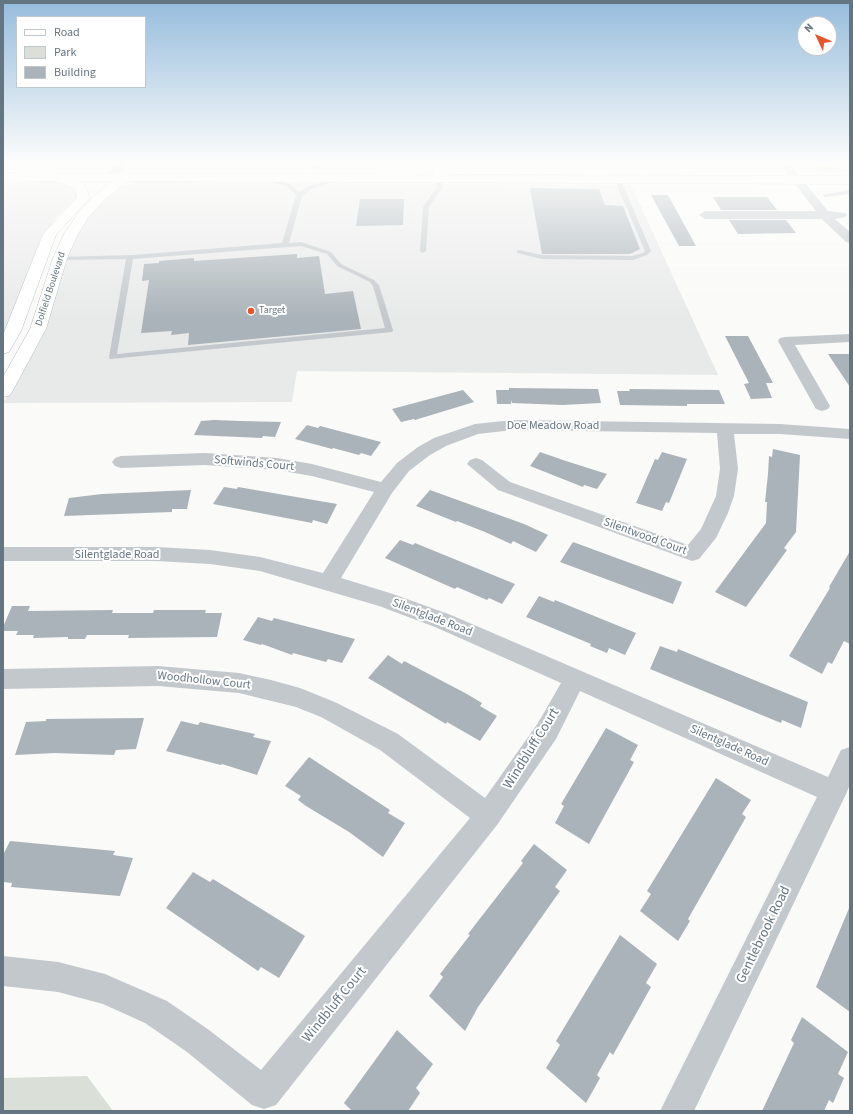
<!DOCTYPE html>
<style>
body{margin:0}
#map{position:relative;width:853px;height:1114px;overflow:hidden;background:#fafaf8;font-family:"Source Sans 3",sans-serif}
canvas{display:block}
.frame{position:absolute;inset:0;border:4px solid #657683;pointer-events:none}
.legend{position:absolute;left:16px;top:16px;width:130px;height:72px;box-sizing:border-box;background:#fff;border:1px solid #c1c8cd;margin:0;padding:5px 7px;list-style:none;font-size:12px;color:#657683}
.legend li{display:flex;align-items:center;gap:8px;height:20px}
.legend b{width:20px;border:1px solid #c1c8cd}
.north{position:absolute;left:797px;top:16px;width:40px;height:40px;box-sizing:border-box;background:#fff;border:1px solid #c1c8cd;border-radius:50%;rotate:314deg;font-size:11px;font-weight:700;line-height:16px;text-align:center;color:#657683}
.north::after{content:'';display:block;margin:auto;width:14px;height:18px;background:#e4572e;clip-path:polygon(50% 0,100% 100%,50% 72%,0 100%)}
</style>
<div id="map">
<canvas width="853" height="1114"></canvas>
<div class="frame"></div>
<ul class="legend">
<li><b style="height:5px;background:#fff"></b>Road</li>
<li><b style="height:11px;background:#dadfd7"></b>Park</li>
<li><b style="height:11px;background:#aab3b9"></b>Building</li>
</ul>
<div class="north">N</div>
</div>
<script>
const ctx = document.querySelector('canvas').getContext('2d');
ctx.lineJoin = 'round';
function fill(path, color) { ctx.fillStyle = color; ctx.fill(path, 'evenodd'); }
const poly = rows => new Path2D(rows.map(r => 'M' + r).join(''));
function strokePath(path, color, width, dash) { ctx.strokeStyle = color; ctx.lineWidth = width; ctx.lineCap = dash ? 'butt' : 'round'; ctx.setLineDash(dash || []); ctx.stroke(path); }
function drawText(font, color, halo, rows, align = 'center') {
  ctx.font = font + ' "Source Sans 3",sans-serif'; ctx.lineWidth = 4; ctx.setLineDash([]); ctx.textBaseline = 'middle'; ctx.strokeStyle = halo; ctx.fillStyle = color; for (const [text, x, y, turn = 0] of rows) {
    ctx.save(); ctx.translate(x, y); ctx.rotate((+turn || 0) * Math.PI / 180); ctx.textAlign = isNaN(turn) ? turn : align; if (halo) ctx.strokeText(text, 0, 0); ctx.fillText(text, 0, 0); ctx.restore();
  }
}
fill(poly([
 [3,163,121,163,116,170,3,170],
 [51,182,66,184,77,189,77,198,56,217,45,233,3,335,3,183],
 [135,182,631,185,718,375,297,371,292,402,3,403,23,370,71,245,84,223,92,212,119,187]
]), '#e8e9e9');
fill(poly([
 [806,163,850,170,850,172,821,172,813,170],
 [87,1076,113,1111,3,1111,3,1078]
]), '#dadfd7');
strokePath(poly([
 [194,165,197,163]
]), '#bbc7cb', 3);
fill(poly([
 [530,188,599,189,605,205,623,206,640,249,630,254,542,254],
 [651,195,668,195,696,246,679,246],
 [713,197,767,197,777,210,721,210],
 [360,199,404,199,403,225,356,226],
 [729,220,786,220,796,233,738,234],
 [297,254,297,258,319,256,325,294,353,291,361,329,188,345,189,333,171,335,172,331,141,333,149,280,142,281,144,264,159,263,159,261,194,258,194,261],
 [725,336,748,336,773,383,766,383,772,398,751,399,744,384,749,383],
 [828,354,850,354,850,387],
 [509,388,598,389,601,403,563,405,512,403,511,400,511,404,497,404,496,390,509,390],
 [629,389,719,390,725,404,687,404,687,406,620,405,617,391,630,391],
 [463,390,474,402,415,420,414,419,401,422,392,409],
 [214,420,241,421,281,422,275,437,263,436,262,438,194,435,201,421],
 [307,425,318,428,320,426,381,442,371,456,361,453,359,455,333,448,332,449,295,439],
 [773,449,800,455,796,532,784,548,787,550,746,607,715,592,766,523,767,502,765,502,768,474,769,456,772,457],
 [540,452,566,461,607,474,597,489,584,485,583,487,530,466],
 [662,452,687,459,669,503,666,502,662,511,636,503,655,459,658,460],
 [224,487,237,489,238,487,337,504,327,524,313,520,312,523,213,504],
 [191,490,187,509,172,509,172,512,64,516,69,498,102,494],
 [430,490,524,524,548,535,536,552,513,541,511,544,485,532,457,521,456,522,416,506],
 [400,540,413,545,415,543,515,584,502,604,489,598,487,600,457,587,455,589,385,558],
 [573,542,682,582,673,604,560,562],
 [850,551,850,644,844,641,832,664,828,662,822,674,789,656,830,588,829,587],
 [539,596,554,602,555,600,636,633,625,655,609,648,607,653,590,646,591,644,526,617],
 [12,606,30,606,28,611,113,610,112,613,153,613,154,610,206,610,205,613,222,613,217,637,128,638,129,635,87,635,85,639,68,639,68,637,33,638,34,635,16,635,18,631,3,631,3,627],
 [258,617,272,621,274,618,355,639,342,663,328,659,326,662,293,653,292,655,262,644,261,645,243,640],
 [660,646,677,652,678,649,808,702,801,728,782,720,781,723,650,669],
 [388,655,402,664,404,661,467,694,482,703,480,706,497,716,480,741,447,722,446,724,368,678],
 [144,718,136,749,116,750,114,755,55,753,15,755,26,722,46,721,46,719],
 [181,721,198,725,200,722,255,734,253,737,271,741,257,775,222,764,221,765,166,751],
 [606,728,638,745,630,760,634,762,589,844,555,823,564,806,561,804],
 [309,757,390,810,388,813,405,823,383,857,349,832,306,806,298,800,301,796,285,786],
 [716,778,751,800,742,814,746,817,688,919,690,921,678,941,640,911,651,894,647,891],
 [10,841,115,851,113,855,133,858,120,896,11,887,12,883,3,882,3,855],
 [534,844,567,870,555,887,560,891,478,1007,465,1031,429,996,443,977,440,974,470,935,468,934,523,863,521,861],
 [193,872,210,882,213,879,305,936,279,978,261,967,258,971,166,908],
 [850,906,850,1012,816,987],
 [620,935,657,964,646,983,651,987,613,1055,610,1052,597,1075,600,1078,586,1103,546,1068,560,1045,556,1041],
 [802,1017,848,1052,838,1074,844,1078,833,1103,829,1100,824,1111,762,1111,794,1043,791,1040],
 [397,1030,433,1064,416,1088,420,1093,408,1111,352,1111,344,1103]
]), '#aab3b9');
const secondary = poly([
 [433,163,445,163,442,181,438,182,432,178,433,163],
 [125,173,129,174,131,177,129,180,103,201,88,218,78,234,67,258,46,329,12,392,9,396,3,397,3,377,30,329,53,258,64,234,78,213,95,195,121,174,125,173],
 [84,193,90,197,56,235,21,331,9,352,3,354,3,335,43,234,80,194,84,193]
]);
const primary = poly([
 [3,173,850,176,850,184,77,181,84,184,88,191,89,198,83,202,77,198,75,189,64,184,54,181,3,181,3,173]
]);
strokePath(secondary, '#b3babf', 1);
strokePath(primary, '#b5babe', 1);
fill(poly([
 [438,176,441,178,443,187,429,207,426,251,423,253,420,251,423,207,437,187,435,178,438,176],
 [617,176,620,178,651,251,647,255,633,260,542,259,517,253,517,251,519,250,542,255,632,256,643,253,645,251,614,178,617,176],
 [264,177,290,184,299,192,309,186,340,178,340,180,313,188,302,196,289,243,301,242,331,252,341,264,374,280,379,285,393,330,392,332,110,359,109,357,126,259,60,260,57,258,58,257,133,255,282,243,296,195,286,186,262,180,262,178,264,177],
 [301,246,327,254,337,266,370,282,373,286,385,328,117,354,133,259,301,246],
 [850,190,850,194,825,197,822,195,850,190]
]), '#c3c8cc');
fill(poly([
 [118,163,128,163,114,179,106,179,105,177,118,163],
 [313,163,323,163,320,169,316,170,311,167,313,163],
 [779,163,789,163,828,211,845,213,847,215,845,217,835,219,850,232,850,243,846,242,822,219,705,219,699,215,705,211,816,211,779,163],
 [850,334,850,342,795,345,830,406,828,409,822,411,816,409,778,341,780,338,785,337,850,334],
 [513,420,780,424,850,429,850,439,780,434,734,434,738,469,734,496,728,513,716,538,699,559,692,561,498,490,467,464,470,460,476,458,482,460,510,482,688,545,701,529,716,496,720,469,717,433,513,430,478,434,446,446,430,455,409,471,392,493,341,578,393,594,451,615,828,777,841,750,850,747,850,784,847,792,694,1111,660,1111,817,797,580,691,556,739,497,825,276,1105,264,1109,252,1105,187,1052,145,1023,103,1004,58,992,3,986,3,956,58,962,105,974,167,1001,209,1030,261,1070,470,818,380,750,321,717,296,707,239,693,158,686,3,689,3,669,158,666,239,673,271,680,300,688,337,703,398,734,485,798,538,723,561,683,435,627,379,606,260,571,210,564,156,561,3,561,3,547,156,547,210,550,260,557,323,573,374,492,312,476,277,470,205,465,121,468,115,466,112,462,115,458,121,456,205,453,277,458,312,464,381,482,397,463,418,447,434,438,475,424,513,420]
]), '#c3c8cc');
fill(secondary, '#fff');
fill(primary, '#fff');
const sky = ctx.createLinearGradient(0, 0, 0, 319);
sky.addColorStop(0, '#96bcdc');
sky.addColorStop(0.51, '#fdfdfc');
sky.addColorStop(1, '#fdfdfc00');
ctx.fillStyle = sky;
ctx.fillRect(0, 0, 853, 319);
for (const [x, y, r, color] of [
 [251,311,4,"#e4572e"]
]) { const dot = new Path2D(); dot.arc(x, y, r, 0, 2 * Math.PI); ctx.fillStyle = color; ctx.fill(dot); strokePath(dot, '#fff', 1.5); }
drawText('10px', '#657683', '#fff', [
 ["Dolfield Boulevard",51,289,-72]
]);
drawText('10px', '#657683', '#fff', [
 ["Target",259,311]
], 'left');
drawText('12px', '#657683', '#fff', [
 ["Doe Meadow Road",553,426],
 ["Softwinds Court",254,464,5],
 ["Silentwood Court",645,537,20],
 ["Silentglade Road",117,555],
 ["Silentglade Road",432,618,21],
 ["Woodhollow Court",204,681,6],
 ["Silentglade Road",729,746,24]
]);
drawText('14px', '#657683', '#fff', [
 ["Windbluff Court",532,749,-58],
 ["Gentlebrook Road",764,935,-64],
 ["Windbluff Court",335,1005,-51]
]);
</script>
